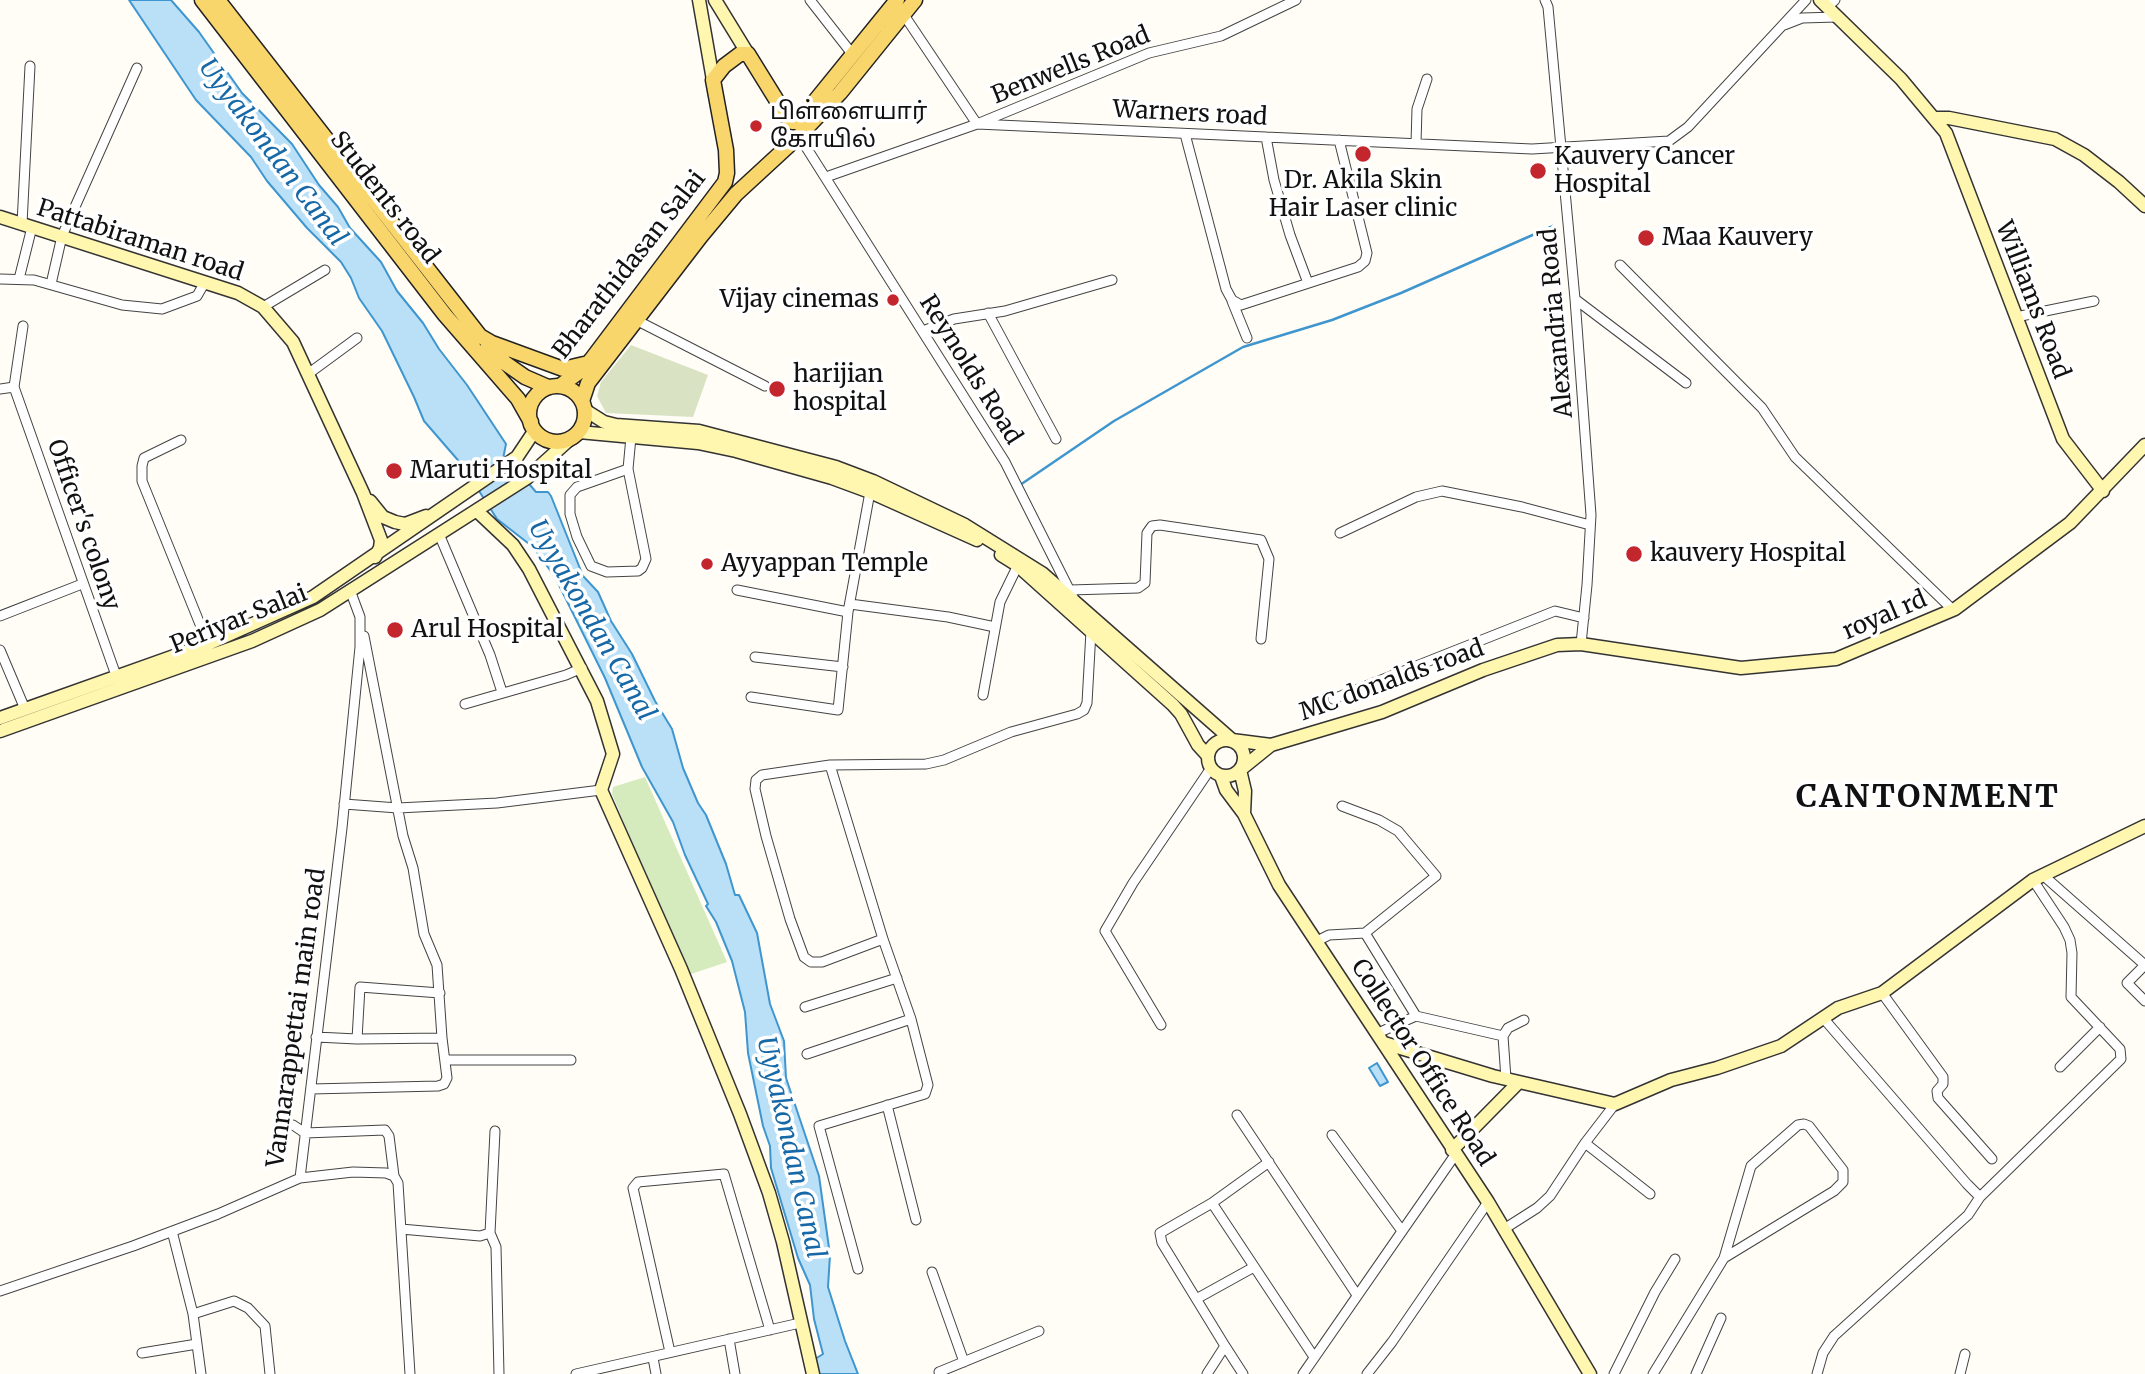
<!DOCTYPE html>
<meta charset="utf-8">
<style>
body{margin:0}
canvas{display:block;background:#fffdf5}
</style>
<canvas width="2145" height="1374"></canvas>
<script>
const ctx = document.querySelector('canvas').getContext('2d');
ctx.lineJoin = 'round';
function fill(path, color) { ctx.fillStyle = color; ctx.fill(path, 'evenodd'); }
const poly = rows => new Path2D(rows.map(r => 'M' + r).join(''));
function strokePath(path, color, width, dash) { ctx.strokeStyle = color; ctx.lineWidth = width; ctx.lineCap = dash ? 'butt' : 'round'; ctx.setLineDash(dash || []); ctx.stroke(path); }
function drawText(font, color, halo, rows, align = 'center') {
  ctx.font = font + ' Merriweather,"Noto Sans Tamil",serif'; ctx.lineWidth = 7; ctx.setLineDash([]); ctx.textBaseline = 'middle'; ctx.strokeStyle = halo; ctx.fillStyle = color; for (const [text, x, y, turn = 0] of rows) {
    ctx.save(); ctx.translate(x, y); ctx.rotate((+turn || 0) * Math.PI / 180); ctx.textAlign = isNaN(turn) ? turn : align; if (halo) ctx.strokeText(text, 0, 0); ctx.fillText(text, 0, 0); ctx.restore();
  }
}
fill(poly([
 [645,777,727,962,688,975,612,794,613,787]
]), '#d5ebbd');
fill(poly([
 [631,345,708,375,693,417,606,413,597,396,601,382]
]), '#d9e3c4');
const water = poly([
 [129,0,171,0,199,32,242,93,292,144,319,185,338,207,350,228,381,262,397,291,423,323,439,349,467,385,506,444,503,459,511,475,522,483,530,485,536,492,548,492,551,496,583,576,598,592,611,621,632,654,655,701,672,729,683,768,698,803,706,815,726,864,735,895,739,895,757,933,770,1004,784,1041,786,1078,819,1176,830,1255,828,1287,845,1341,858,1374,818,1374,815,1359,823,1354,814,1319,810,1285,798,1258,771,1168,770,1146,763,1126,748,1053,745,1012,732,961,716,922,706,906,708,904,685,855,673,822,642,767,605,678,555,577,533,547,497,519,463,466,424,421,414,397,382,331,359,298,351,278,341,262,307,228,267,181,251,157,196,100,129,0],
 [1377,1063,1388,1082,1380,1086,1369,1068,1377,1063]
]);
fill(water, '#b9e0f7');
strokePath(water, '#3f96cf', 2);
strokePath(poly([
 [1020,485,1114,421,1243,347,1332,320,1401,293,1553,226]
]), '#3f96cf', 2.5);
const street = poly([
 [810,0,853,55],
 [1545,0,1548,7,1575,299,1591,515,1587,585,1581,644],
 [1827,7,1835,0],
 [902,12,977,124,1149,53,1221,36,1296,0],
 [1784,25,1802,18,1837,17],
 [1185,134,1226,289,1232,300,1241,305,1358,267,1365,261,1367,253,1339,140],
 [799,136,1005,462,1073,597],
 [1266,137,1274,180,1290,235,1308,283],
 [1416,143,1417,109,1427,79],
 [826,177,977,124,1532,149,1669,141,1688,127,1806,0],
 [22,224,30,66],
 [1620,265,1762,408,1795,457,1953,610],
 [0,279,34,280,122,305,162,309,197,296,205,282],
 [19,279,32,227],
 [51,284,62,236,137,68],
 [1575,299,1686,383],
 [1232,301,1247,338],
 [263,307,325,270],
 [988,313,1056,439],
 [2016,317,2094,301],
 [636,320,765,386],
 [23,326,14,387,118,681],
 [923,331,954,319,1005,311,1112,280],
 [308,374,357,338],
 [0,389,14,387],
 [181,440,144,458,142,466,142,481,208,644],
 [628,469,646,559,642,568,638,571,607,572,591,566,577,537,570,514,570,495,577,487,628,469,631,437],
 [1340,533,1416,497,1442,491,1522,507,1590,525],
 [439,534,490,655,502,692],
 [737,590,848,612],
 [1070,590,1138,588,1145,583,1147,533,1152,526,1160,525,1261,540,1269,559,1261,639],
 [850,604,948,617,995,627],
 [0,616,82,584],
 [0,650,25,709],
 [755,657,843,667],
 [983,695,1000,602,1019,563],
 [751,697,838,710,848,612,870,492],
 [1333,699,1555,611,1584,618],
 [465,704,566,675,582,668],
 [830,765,762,775,756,780,755,789,766,836,790,919,804,957,811,962,822,962,883,939],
 [344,804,398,808,497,803,601,790],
 [1342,806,1379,820,1398,831,1436,876,1365,933,1416,1016],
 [2044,876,2145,965],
 [1317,941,1329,935,1365,933],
 [2145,965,2127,983,2145,1001],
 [1882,993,1943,1077,1943,1084,1937,1091,1938,1098,1992,1159],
 [805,1007,897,978],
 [1824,1019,1967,1184,1980,1197],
 [1161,1025,1105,931,1133,883,1211,768],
 [1378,1033,1416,1016,1503,1036],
 [316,1037,357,1039,442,1038],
 [357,1039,360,987,440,993],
 [807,1054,911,1019],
 [446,1060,571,1060],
 [2060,1067,2100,1027],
 [1506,1079,1503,1036,1508,1028,1524,1020],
 [311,1089,438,1086,444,1084,447,1078,442,1038,437,965,424,934,413,868,403,836,364,636],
 [887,1105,916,1220],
 [1237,1115,1357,1295],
 [293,1125,305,1133,385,1130,389,1136,394,1176],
 [1332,1135,1402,1231],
 [1585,1143,1650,1194],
 [300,1178,353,1172,386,1173,394,1176,398,1183,410,1374],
 [1212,1203,1314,1357],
 [401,1229,480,1236,490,1233,495,1131],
 [1504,1229,1537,1208,1550,1196,1585,1143,1615,1104],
 [172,1231,193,1314,201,1374],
 [490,1233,496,1247,499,1374],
 [858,1269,819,1126,925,1094,928,1085,911,1019,883,939,830,765,926,764,944,760,1011,732,1077,714,1084,710,1087,703,1091,631],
 [932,1272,964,1362],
 [0,1291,133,1246,218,1214,300,1178,342,828,360,647,360,617,350,590],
 [1198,1298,1254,1267],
 [193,1314,234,1301,248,1308,265,1326,270,1374],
 [729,1339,735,1374],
 [1225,1346,1162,1243,1160,1233,1212,1203,1269,1162],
 [670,1352,633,1188,638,1182,724,1174,770,1330],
 [142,1353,197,1344],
 [653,1358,656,1374],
 [576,1374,800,1323],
 [940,1374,939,1372,1039,1331],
 [1207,1374,1225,1346,1243,1374],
 [1303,1374,1455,1155],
 [1367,1374,1392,1342,1488,1202],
 [1614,1374,1655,1292,1675,1259],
 [1653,1374,1724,1258,1751,1166,1798,1125,1804,1124,1809,1126,1843,1170,1843,1182,1834,1191,1724,1258],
 [1696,1374,1721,1318],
 [1817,1374,1823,1353,1834,1336,1968,1215,1980,1197,2121,1059,2120,1049,2071,997,2072,953,2070,940,2064,927,2033,880],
 [1960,1374,1965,1354]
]);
const secondary = poly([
 [699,0,713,80],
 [715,0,748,54],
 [1820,0,1901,79,1946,133,2063,439,2103,491],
 [1934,118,1949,118,2055,139,2084,155,2119,182,2145,206],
 [0,217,238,293,263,307,293,342,363,493,381,540,380,548,375,557],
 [585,410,604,422,616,425,699,431,836,467,873,481,965,525,1042,573,1232,740,1271,745,1382,712,1483,670,1557,645,1581,644,1741,668,1836,659,1955,609,2070,523,2145,445],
 [579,432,698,443,736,451,832,478,870,492,977,540],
 [370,501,383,517,395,522,405,524,426,516],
 [477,511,513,545,529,569,597,701,613,754,601,790,681,969,740,1114,769,1193,783,1242,813,1374],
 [1001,555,1017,565,1173,705,1181,714,1198,745,1208,756],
 [0,718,208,644,313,597,517,457,535,430],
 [0,731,252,641,320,610,527,478,570,439],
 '1208 758a18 18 0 1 1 36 0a18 18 0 1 1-36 0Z',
 [1221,776,1226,790,1244,814,1279,885,1488,1202,1590,1374],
 [1244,814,1245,791,1240,770,1271,745],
 [1384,1043,1493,1076,1615,1104,1671,1080,1717,1068,1781,1046,1838,1008,1882,993,2033,880,2145,826],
 [1452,1150,1519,1082]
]);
const primary = poly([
 [202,0,445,315,518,399,531,422],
 [218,0,480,336,492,343,563,369,584,364],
 [488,345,505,363,525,377,548,387],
 [560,386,583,369,591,360,725,182,727,173,726,150,713,80,724,66,740,54,748,54,787,117,792,122,798,122,897,0],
 '529 414a28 28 0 1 1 56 0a28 28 0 1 1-56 0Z',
 [582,401,588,383,701,236,736,194,799,136,840,93,915,0]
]);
strokePath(street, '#444', 11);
strokePath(secondary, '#333', 15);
strokePath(primary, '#222', 17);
strokePath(street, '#fff', 9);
strokePath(secondary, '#fff6b0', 12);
strokePath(primary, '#f9d66b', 14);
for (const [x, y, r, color] of [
 [756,126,7,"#c4262e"],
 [1363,154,9,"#c4262e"],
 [1538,171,9,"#c4262e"],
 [1646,238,9,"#c4262e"],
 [893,300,7,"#c4262e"],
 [777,389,9,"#c4262e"],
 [394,471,9,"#c4262e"],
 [1634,554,9,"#c4262e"],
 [707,564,7,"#c4262e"],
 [395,630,9,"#c4262e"]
]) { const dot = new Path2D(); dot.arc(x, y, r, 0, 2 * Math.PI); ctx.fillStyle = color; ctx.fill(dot); strokePath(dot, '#fff', 2.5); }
drawText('24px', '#111', '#fff', [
 ["Benwells Road",1071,66,-22],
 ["Warners road",1190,114,3],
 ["Students road",384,198,52],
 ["Pattabiraman road",140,241,18],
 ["Bharathidasan Salai",630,265,-52],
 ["Williams Road",2032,300,69],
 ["Alexandria Road",1557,323,-95],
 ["Reynolds Road",970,370,58],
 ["Officer's colony",83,525,71],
 ["royal rd",1885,616,-23],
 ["Periyar Salai",239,620,-22],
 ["MC donalds road",1392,681,-20],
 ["Vannarappettai main road",297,1018,-82],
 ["Collector Office Road",1422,1063,57]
]);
drawText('24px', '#111', '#fff', [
 ["பிள்ளையார்",770,112],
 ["கோயில்",770,140],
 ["Kauvery Cancer",1554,157],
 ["Hospital",1554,185],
 ["Dr. Akila Skin",1363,181,"center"],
 ["Hair Laser clinic",1363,209,"center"],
 ["Maa Kauvery",1662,238],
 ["Vijay cinemas",879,300,"right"],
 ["harijian",793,375],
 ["hospital",793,403],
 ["Maruti Hospital",410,471],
 ["kauvery Hospital",1650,554],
 ["Ayyappan Temple",721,564],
 ["Arul Hospital",411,630]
], 'left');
drawText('italic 26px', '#1768a6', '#fff', [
 ["Uyyakondan Canal",272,153,53],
 ["Uyyakondan Canal",591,621,60],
 ["Uyyakondan Canal",790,1148,77]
]);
ctx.letterSpacing = '2px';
drawText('bold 32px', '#111', '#fff', [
 ["CANTONMENT",1928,798]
]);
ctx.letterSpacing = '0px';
</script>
